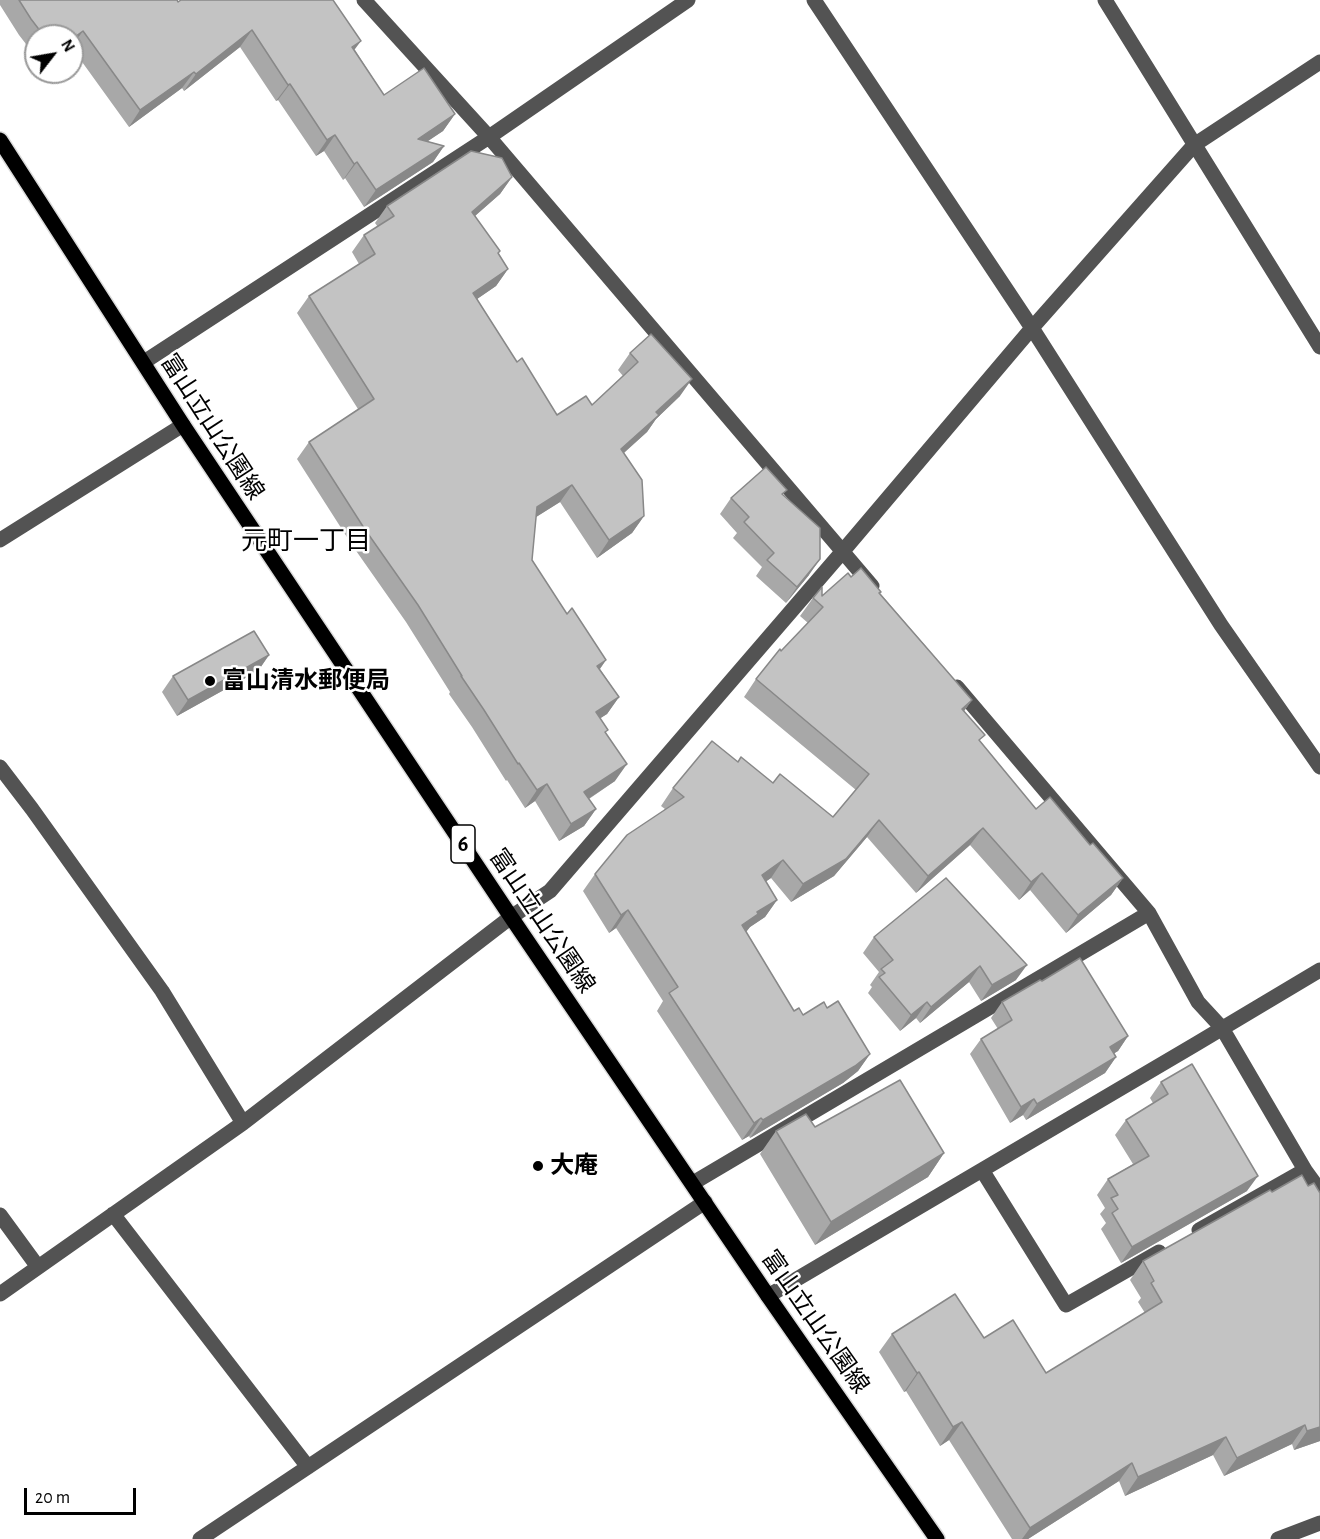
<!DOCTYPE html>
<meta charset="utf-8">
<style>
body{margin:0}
#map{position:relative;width:1320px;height:1539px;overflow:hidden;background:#fff;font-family:"Alegreya Sans",sans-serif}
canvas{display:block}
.north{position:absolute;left:24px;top:24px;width:60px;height:60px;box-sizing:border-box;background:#fff;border:2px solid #999;border-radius:50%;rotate:59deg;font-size:16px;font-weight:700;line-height:24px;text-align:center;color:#000}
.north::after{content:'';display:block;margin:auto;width:21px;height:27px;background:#000;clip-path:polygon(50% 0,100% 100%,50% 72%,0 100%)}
.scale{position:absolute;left:24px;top:1488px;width:112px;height:27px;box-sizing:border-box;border:3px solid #000;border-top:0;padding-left:8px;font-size:18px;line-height:21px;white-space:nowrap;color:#000;-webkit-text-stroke:4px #fff;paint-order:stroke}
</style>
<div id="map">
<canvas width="1320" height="1539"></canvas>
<div class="north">N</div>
<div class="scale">20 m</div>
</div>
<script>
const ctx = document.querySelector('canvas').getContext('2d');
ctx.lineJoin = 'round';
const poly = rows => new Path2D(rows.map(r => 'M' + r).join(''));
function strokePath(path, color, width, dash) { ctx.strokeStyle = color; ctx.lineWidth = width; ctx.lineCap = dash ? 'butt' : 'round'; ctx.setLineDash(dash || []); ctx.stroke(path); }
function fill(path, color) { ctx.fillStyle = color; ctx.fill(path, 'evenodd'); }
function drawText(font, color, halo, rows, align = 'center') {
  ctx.font = font + ' "Alegreya Sans","Noto Sans JP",sans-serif'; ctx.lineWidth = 5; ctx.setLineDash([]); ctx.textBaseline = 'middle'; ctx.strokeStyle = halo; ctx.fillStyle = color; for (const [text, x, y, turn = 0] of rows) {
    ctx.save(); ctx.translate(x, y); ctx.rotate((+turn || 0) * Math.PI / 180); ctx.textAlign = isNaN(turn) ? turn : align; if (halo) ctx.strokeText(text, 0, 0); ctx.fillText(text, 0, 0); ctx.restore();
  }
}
const major = poly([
 [0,140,183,425,511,917,768,1296,937,1539]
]);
strokePath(major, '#dbdbdb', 18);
strokePath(poly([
 [364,0,489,137,872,586],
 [814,0,1032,328,1221,625,1320,767],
 [1105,0,1320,347],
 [144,362,489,137,688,0],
 [0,540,183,425],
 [957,687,1149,913,1198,1002,1222,1028,1305,1170,1320,1191],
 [0,767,32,809,162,991,243,1123],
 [982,1170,1066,1305,1159,1252],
 [693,1183,1149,913],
 [113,1214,308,1467],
 [0,1215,38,1267],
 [1199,1230,1305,1170],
 [0,1294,243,1123,511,917,550,891,843,551,1032,328,1194,145,1320,62],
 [768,1296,1196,1044,1320,970],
 [200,1539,705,1202],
 [1278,1539,1320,1523]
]), '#535353', 15);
strokePath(major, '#000', 15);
fill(poly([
 [0,0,177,0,178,2,355,50,384,95,455,114,443,131,427,141,444,146,433,162,364,207,345,178,343,180,324,151,316,156,278,100,276,101,240,47,184,91,182,88,129,127,72,48,72,36,36,36,36,57,19,35,0,5],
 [512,177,500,194,475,216,508,269,496,286,477,299,517,362,557,415,592,405,623,376,618,370,630,353,680,396,656,419,647,432,624,453,644,516,632,533,597,558,560,502,536,517,532,560,567,614,606,660,600,669,619,697,607,714,600,718,606,733,615,781,589,799,596,809,584,826,559,841,535,801,525,808,507,780,506,781,472,727,449,694,450,692,406,622,352,545,297,459,309,442,358,409,297,313,309,296,359,264,352,252,364,235,378,227,375,223,387,206],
 [783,495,809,575,786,603,756,576,762,567,733,538,737,533,720,514,731,498],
 [851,577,880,593,972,700,964,711,980,741,1036,809,1090,845,1123,878,1111,895,1066,933,1030,890,1019,900,970,845,916,893,867,837,834,876,791,902,771,878,766,881,777,900,765,917,750,927,746,932,794,1011,803,1015,827,1008,870,1054,858,1071,843,1083,750,1138,749,1136,742,1140,657,1011,663,1001,616,928,609,933,583,891,595,874,665,809,661,806,673,788,773,783,833,817,856,790,744,697,756,679,808,623,800,616,813,598,822,596],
 [269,655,258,671,177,716,162,692,173,676],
 [946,878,1016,980,981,1001,969,982,920,1023,916,1018,900,1031,868,993,872,987,870,985,879,972,863,953,874,937],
 [1042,981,1128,1036,1118,1051,1114,1053,1116,1057,1105,1073,1026,1120,1023,1115,1010,1123,970,1054,981,1039,998,1029,991,1018,1002,1002],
 [1161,1082,1247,1191,1121,1263,1101,1229,1106,1223,1100,1214,1105,1208,1097,1195,1108,1179,1133,1164,1115,1135,1126,1120,1153,1103,1150,1098],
 [815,1127,944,1153,928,1177,815,1245,760,1154,776,1131],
 [1143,1261,1320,1441,1294,1450,1292,1444,1224,1476,1213,1455,1125,1496,1119,1481,1028,1539,1012,1539,949,1440,940,1446,906,1391,904,1392,879,1352,892,1334,984,1338,1046,1373,1145,1313,1138,1302,1141,1298,1130,1280]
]), '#a8a8a8');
fill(poly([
 [252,30,240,47,184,91,196,74],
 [83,31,72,46,72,39],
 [361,41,349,57,352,47],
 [194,72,182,88,129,127,140,110],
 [290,84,278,100,276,101,288,85],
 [455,114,443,131,406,156,418,139],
 [335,135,324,151,316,156,327,140],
 [444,146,433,162,364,207,376,190],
 [357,162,345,178,343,180,354,164],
 [512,177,500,194,460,229,472,212],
 [508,269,496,286,461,310,473,293],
 [692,379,680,396,656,419,647,432,609,466,621,449,656,412],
 [572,485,560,502,525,524,537,507],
 [644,516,632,533,597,558,609,540],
 [820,559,809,575,786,603,797,587],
 [269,655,258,671,177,716,188,700],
 [606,660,594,677,597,666],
 [619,697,607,714,584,729,596,712],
 [972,700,959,718,962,709],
 [627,764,615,781,573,809,584,792],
 [547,784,535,801,525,808,537,790],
 [596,809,584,826,559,841,571,824],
 [879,820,867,837,834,876,791,902,803,884],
 [983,828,970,845,916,893,928,876],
 [783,860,771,878,750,893,762,875],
 [1042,873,1030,890,1019,900,1031,882],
 [1123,878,1111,895,1066,933,1078,915],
 [777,900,765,917,750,927,746,932,742,925,757,912],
 [628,910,616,928,609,933,621,915],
 [1027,965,1016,980,981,1001,992,985],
 [980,966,969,982,920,1023,931,1007],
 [927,1002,916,1018,900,1031,911,1015],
 [1128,1036,1118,1051,1099,1063,1110,1047],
 [870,1054,858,1071,843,1083,750,1138,763,1120],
 [1116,1057,1105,1073,1026,1120,1037,1104],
 [1034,1099,1023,1115,1010,1123,1021,1107],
 [761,1118,749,1136,742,1140,754,1123],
 [944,1153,928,1177,815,1245,831,1222],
 [1258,1176,1247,1191,1121,1263,1132,1247],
 [919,1372,906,1391,904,1392,917,1373],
 [962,1422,949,1440,940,1446,953,1427],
 [1305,1425,1292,1444,1224,1476,1237,1458],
 [1320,1427,1320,1441,1294,1450,1307,1431],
 [1226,1437,1213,1455,1125,1496,1138,1477],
 [1132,1463,1119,1481,1028,1539,1022,1539,1030,1528]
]), '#888');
const building = poly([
 [19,0,177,0,178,2,181,0,333,0,361,41,352,47,384,95,424,68,455,114,418,139,444,146,376,190,357,162,354,164,335,135,327,140,290,84,288,85,252,30,196,74,194,72,140,110,83,31,72,39,72,36,44,36,31,19,19,0],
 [471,151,502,158,512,177,472,212,500,251,498,253,508,269,473,293,517,362,522,358,557,415,586,396,592,405,638,362,630,353,651,334,692,379,656,412,659,415,621,449,642,480,644,516,609,540,572,485,537,507,532,560,567,614,572,608,606,660,597,666,619,697,596,712,608,730,605,732,627,764,584,792,596,809,571,824,547,784,537,790,519,763,518,764,484,710,461,676,462,676,418,605,364,528,309,442,374,399,309,296,375,254,364,235,394,216,387,206,471,151],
 [766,467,787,490,782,494,820,528,820,559,797,587,767,560,774,553,744,522,749,517,731,498,766,467],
 [861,568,881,592,879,593,972,700,962,709,985,735,979,740,1036,809,1050,797,1090,845,1093,843,1123,878,1078,915,1042,873,1031,882,983,828,928,876,879,820,846,859,803,884,783,860,762,875,777,900,757,912,758,914,742,925,794,1011,799,1008,803,1015,824,1002,827,1008,838,1001,870,1054,855,1066,763,1120,761,1118,754,1123,669,993,678,987,628,910,621,915,595,874,627,835,684,797,673,788,712,741,738,762,741,757,773,783,780,774,833,817,869,774,756,679,780,649,781,651,823,607,813,598,822,587,822,596,848,573,851,577,861,568],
 [254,631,269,655,188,700,173,676,254,631],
 [946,878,1027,965,992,985,980,966,931,1007,927,1002,911,1015,879,977,885,973,881,969,893,960,874,937,946,878],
 [1080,958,1128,1036,1110,1047,1116,1057,1037,1104,1034,1099,1021,1107,981,1039,1012,1020,1002,1002,1040,980,1042,981,1080,958],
 [1192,1064,1258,1176,1132,1247,1112,1213,1118,1209,1111,1198,1118,1195,1108,1179,1149,1156,1126,1120,1168,1094,1161,1082,1192,1064],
 [900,1080,944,1153,831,1222,776,1131,806,1114,815,1127,900,1080],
 [1302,1175,1308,1186,1314,1183,1320,1193,1320,1427,1307,1431,1305,1425,1237,1458,1226,1437,1138,1477,1132,1463,1030,1528,962,1422,953,1427,919,1372,917,1373,892,1334,955,1294,984,1338,1013,1320,1046,1373,1162,1302,1151,1283,1154,1281,1143,1261,1270,1190,1272,1192,1302,1175]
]);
fill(building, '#c3c3c3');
strokePath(building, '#888', 1.5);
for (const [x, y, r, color] of [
 [210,681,6,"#000"],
 [538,1166,6,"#000"]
]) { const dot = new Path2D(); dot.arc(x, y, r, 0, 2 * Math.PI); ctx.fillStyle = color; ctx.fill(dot); strokePath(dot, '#fff', 2); }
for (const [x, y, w] of [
 [463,844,24]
]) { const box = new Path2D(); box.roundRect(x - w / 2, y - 19, w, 38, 4.5); ctx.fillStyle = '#fff'; ctx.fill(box); strokePath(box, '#000', 1.5); }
drawText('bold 22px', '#000', null, [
 ["6",463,844]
]);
drawText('24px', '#000', '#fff', [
 ["富山立山公園線",212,427,57],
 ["富山立山公園線",542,921,56],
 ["富山立山公園線",815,1322,55]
]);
drawText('bold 24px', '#000', '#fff', [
 ["富山清水郵便局",222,681],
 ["大庵",550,1166]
], 'left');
drawText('26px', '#000', '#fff', [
 ["元町一丁目",306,541]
]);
</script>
